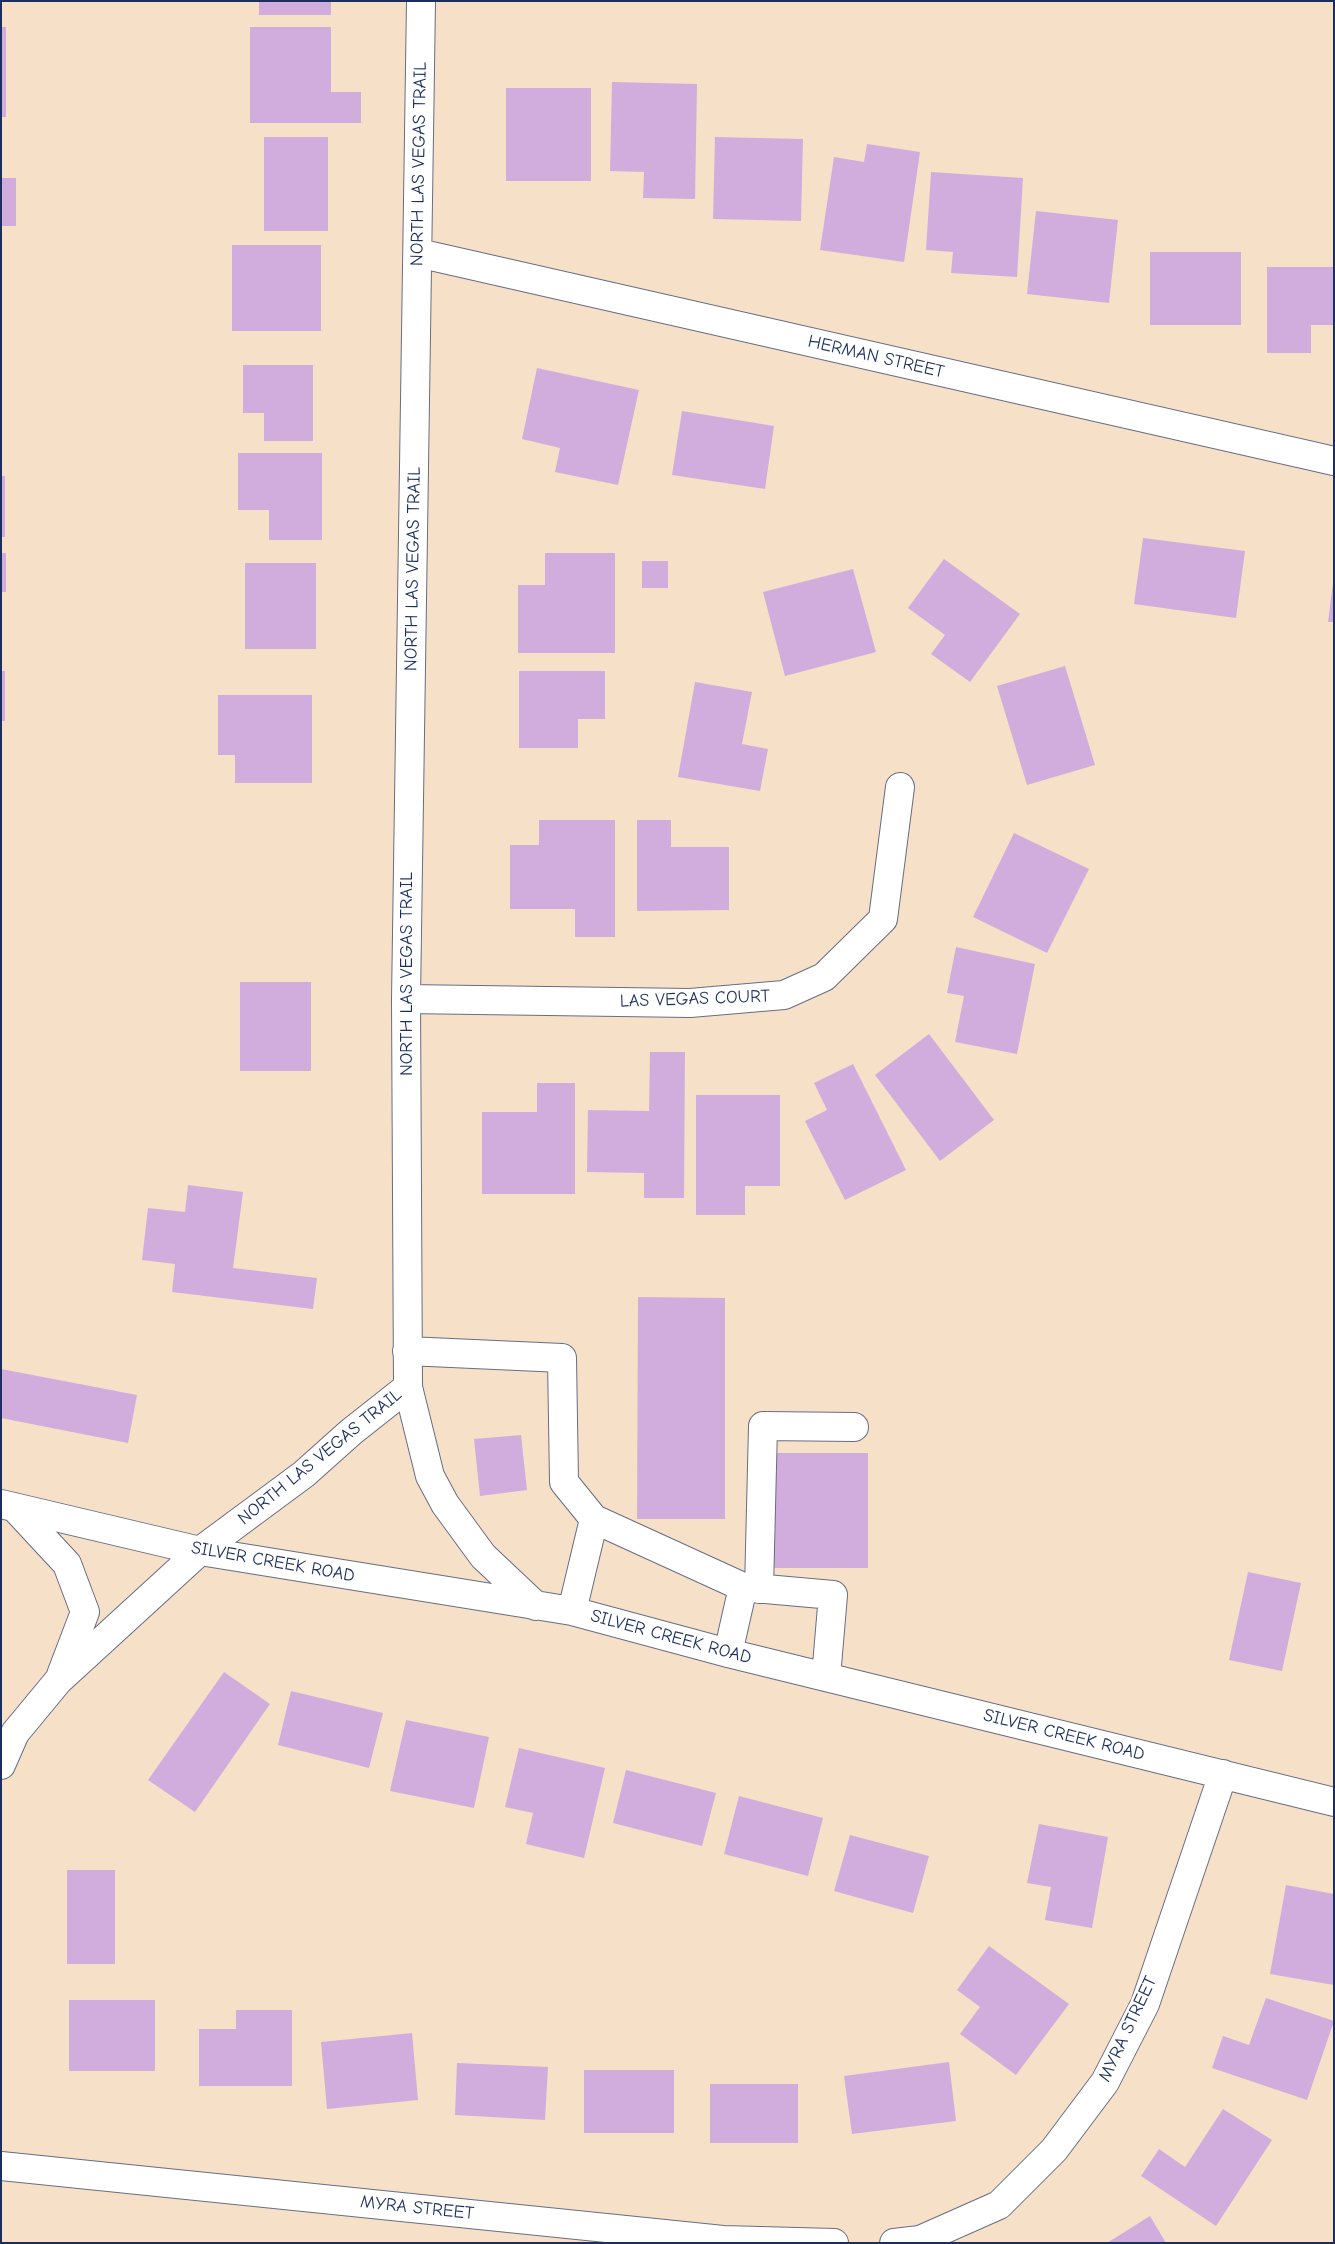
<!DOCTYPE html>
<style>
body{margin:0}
#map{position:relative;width:1335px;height:2244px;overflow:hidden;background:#f6e0c7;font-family:"Comic Neue",sans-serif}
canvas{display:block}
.frame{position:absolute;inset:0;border:2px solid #1b2f5e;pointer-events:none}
</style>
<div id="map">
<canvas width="1335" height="2244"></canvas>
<div class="frame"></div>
</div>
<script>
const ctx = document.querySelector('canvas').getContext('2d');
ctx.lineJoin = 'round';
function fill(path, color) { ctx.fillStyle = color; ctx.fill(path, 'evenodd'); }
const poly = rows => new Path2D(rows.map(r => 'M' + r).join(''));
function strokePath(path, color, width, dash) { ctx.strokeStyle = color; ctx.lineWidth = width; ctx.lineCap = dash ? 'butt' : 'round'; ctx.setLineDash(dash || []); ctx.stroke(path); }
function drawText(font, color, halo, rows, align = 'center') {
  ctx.font = font + ' "Comic Neue",sans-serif'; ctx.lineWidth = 5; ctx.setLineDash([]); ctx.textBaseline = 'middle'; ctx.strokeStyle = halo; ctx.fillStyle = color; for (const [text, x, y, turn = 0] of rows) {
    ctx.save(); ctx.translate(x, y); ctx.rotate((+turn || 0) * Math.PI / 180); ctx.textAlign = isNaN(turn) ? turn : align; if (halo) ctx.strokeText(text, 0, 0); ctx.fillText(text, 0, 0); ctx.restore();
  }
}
fill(poly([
 [259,1,331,1,331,15,259,15],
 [1,27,6,27,6,117,1,117],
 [250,27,331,27,331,92,361,92,361,123,250,123],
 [612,82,697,84,695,199,643,198,644,172,610,171],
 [506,88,591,88,591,181,506,181],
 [264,137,328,137,328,231,264,231],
 [715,137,803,139,801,221,713,219],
 [867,144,920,152,904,262,820,250,834,157,864,162],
 [931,172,1023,178,1017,277,951,273,953,252,926,250],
 [1,178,16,178,16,226,1,226],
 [1036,211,1118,220,1109,303,1027,294],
 [232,245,321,245,321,331,232,331],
 [1150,252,1241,252,1241,325,1150,325],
 [1267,267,1334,267,1334,325,1311,325,1311,353,1267,353],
 [243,365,313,365,313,441,264,441,264,413,243,413],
 [537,368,639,390,618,485,555,472,560,448,522,439],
 [682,411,774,426,765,489,672,475],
 [238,453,322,453,322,540,269,540,269,510,238,510],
 [1,476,5,476,5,537,1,537],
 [1143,538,1245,551,1236,618,1134,604],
 [1,553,6,553,6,592,1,592],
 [545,553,615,553,615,653,518,653,518,585,545,585],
 [944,559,1020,614,970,682,931,654,945,635,908,608],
 [642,561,668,561,668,588,642,588],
 [245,563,316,563,316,649,245,649],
 [853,569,876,652,785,676,763,592],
 [1333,583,1334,583,1334,622,1328,622],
 [1065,666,1095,765,1027,785,997,686],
 [1,671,5,671,5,721,1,721],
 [519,671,605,671,605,719,578,719,578,748,519,748],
 [695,682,752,692,742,744,768,749,760,791,678,777],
 [218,695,312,695,312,783,235,783,235,755,218,755],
 [539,820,615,820,615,937,575,937,575,909,510,909,510,845,539,845],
 [637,820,671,820,671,847,729,847,729,910,637,911],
 [1014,833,1089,869,1047,953,973,917],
 [956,947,1035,964,1017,1054,955,1042,964,996,947,993],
 [240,982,311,982,311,1071,240,1071],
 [929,1034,994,1120,940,1161,875,1075],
 [650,1052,685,1052,684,1198,644,1198,644,1173,587,1172,588,1110,649,1111],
 [853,1064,906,1170,845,1200,805,1121,827,1110,814,1083],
 [537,1083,575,1083,575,1194,482,1194,482,1112,537,1112],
 [696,1095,780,1095,780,1186,745,1186,745,1215,696,1215],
 [188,1185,243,1192,233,1268,317,1278,313,1309,172,1292,175,1264,142,1260,148,1208,185,1212],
 [638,1297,725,1298,725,1519,637,1519],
 [1,1369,137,1395,128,1443,1,1418],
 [521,1435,527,1490,480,1496,474,1439],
 [773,1453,868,1453,868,1568,773,1568],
 [1248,1572,1301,1583,1282,1671,1229,1660],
 [224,1672,270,1704,195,1812,148,1780],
 [291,1691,383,1713,369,1768,278,1745],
 [406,1720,489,1737,474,1808,390,1791],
 [519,1748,605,1768,584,1858,526,1844,533,1813,505,1807],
 [626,1770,716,1793,702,1846,613,1823],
 [739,1796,823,1818,808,1876,724,1854],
 [1039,1824,1108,1837,1092,1928,1045,1920,1051,1887,1027,1883],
 [850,1835,929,1856,913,1913,834,1891],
 [67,1870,115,1870,115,1964,67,1964],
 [1286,1885,1334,1894,1334,1985,1270,1974],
 [989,1946,1069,2004,1016,2075,960,2034,980,2007,957,1990],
 [1266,1998,1334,2021,1307,2100,1212,2068,1223,2036,1249,2045],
 [69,2000,155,2000,155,2071,69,2071],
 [236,2010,292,2010,292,2086,199,2086,199,2029,236,2029],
 [412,2033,418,2100,327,2109,321,2042],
 [949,2062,956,2121,852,2134,844,2076],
 [457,2063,548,2067,545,2120,455,2115],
 [584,2070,674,2070,674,2133,584,2133],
 [710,2084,798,2084,798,2143,710,2143],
 [1223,2109,1272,2140,1216,2226,1141,2176,1159,2149,1185,2167],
 [1150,2216,1166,2243,1107,2243]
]), '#d1addd');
const minor = poly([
 [418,253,1334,461],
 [406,999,690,1003,784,995,824,977,883,919,900,787],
 [407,1351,562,1358,564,1482,594,1519],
 [408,1387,430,1476,445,1504,483,1556,536,1606],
 [1,1504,200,1551,572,1611,728,1653,1334,1802],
 [14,1507,67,1564,85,1612,61,1675],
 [759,1589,763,1426,854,1427],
 [572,1611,594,1519,743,1587],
 [728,1653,743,1587,833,1595,826,1677],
 [1,1765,15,1733,58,1681,200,1551,304,1474,351,1432,408,1387,406,999,421,1],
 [1,2166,723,2240,834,2243],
 [894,2243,920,2240,999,2205,1054,2150,1105,2082,1145,2004,1223,1774]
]);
strokePath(minor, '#686d83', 30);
strokePath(minor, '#fff', 28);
drawText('18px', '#1b2f5e', '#fff', [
 ["NORTH LAS VEGAS TRAIL",419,164,-89],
 ["HERMAN STREET",876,357,13],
 ["NORTH LAS VEGAS TRAIL",413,569,-89],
 ["NORTH LAS VEGAS TRAIL",407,974,-90],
 ["LAS VEGAS COURT",695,999,-2],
 ["NORTH LAS VEGAS TRAIL",320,1457,-39],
 ["SILVER CREEK ROAD",273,1562,10],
 ["SILVER CREEK ROAD",671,1637,15],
 ["SILVER CREEK ROAD",1064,1735,14],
 ["MYRA STREET",1128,2029,-65],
 ["MYRA STREET",417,2208,6]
]);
</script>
